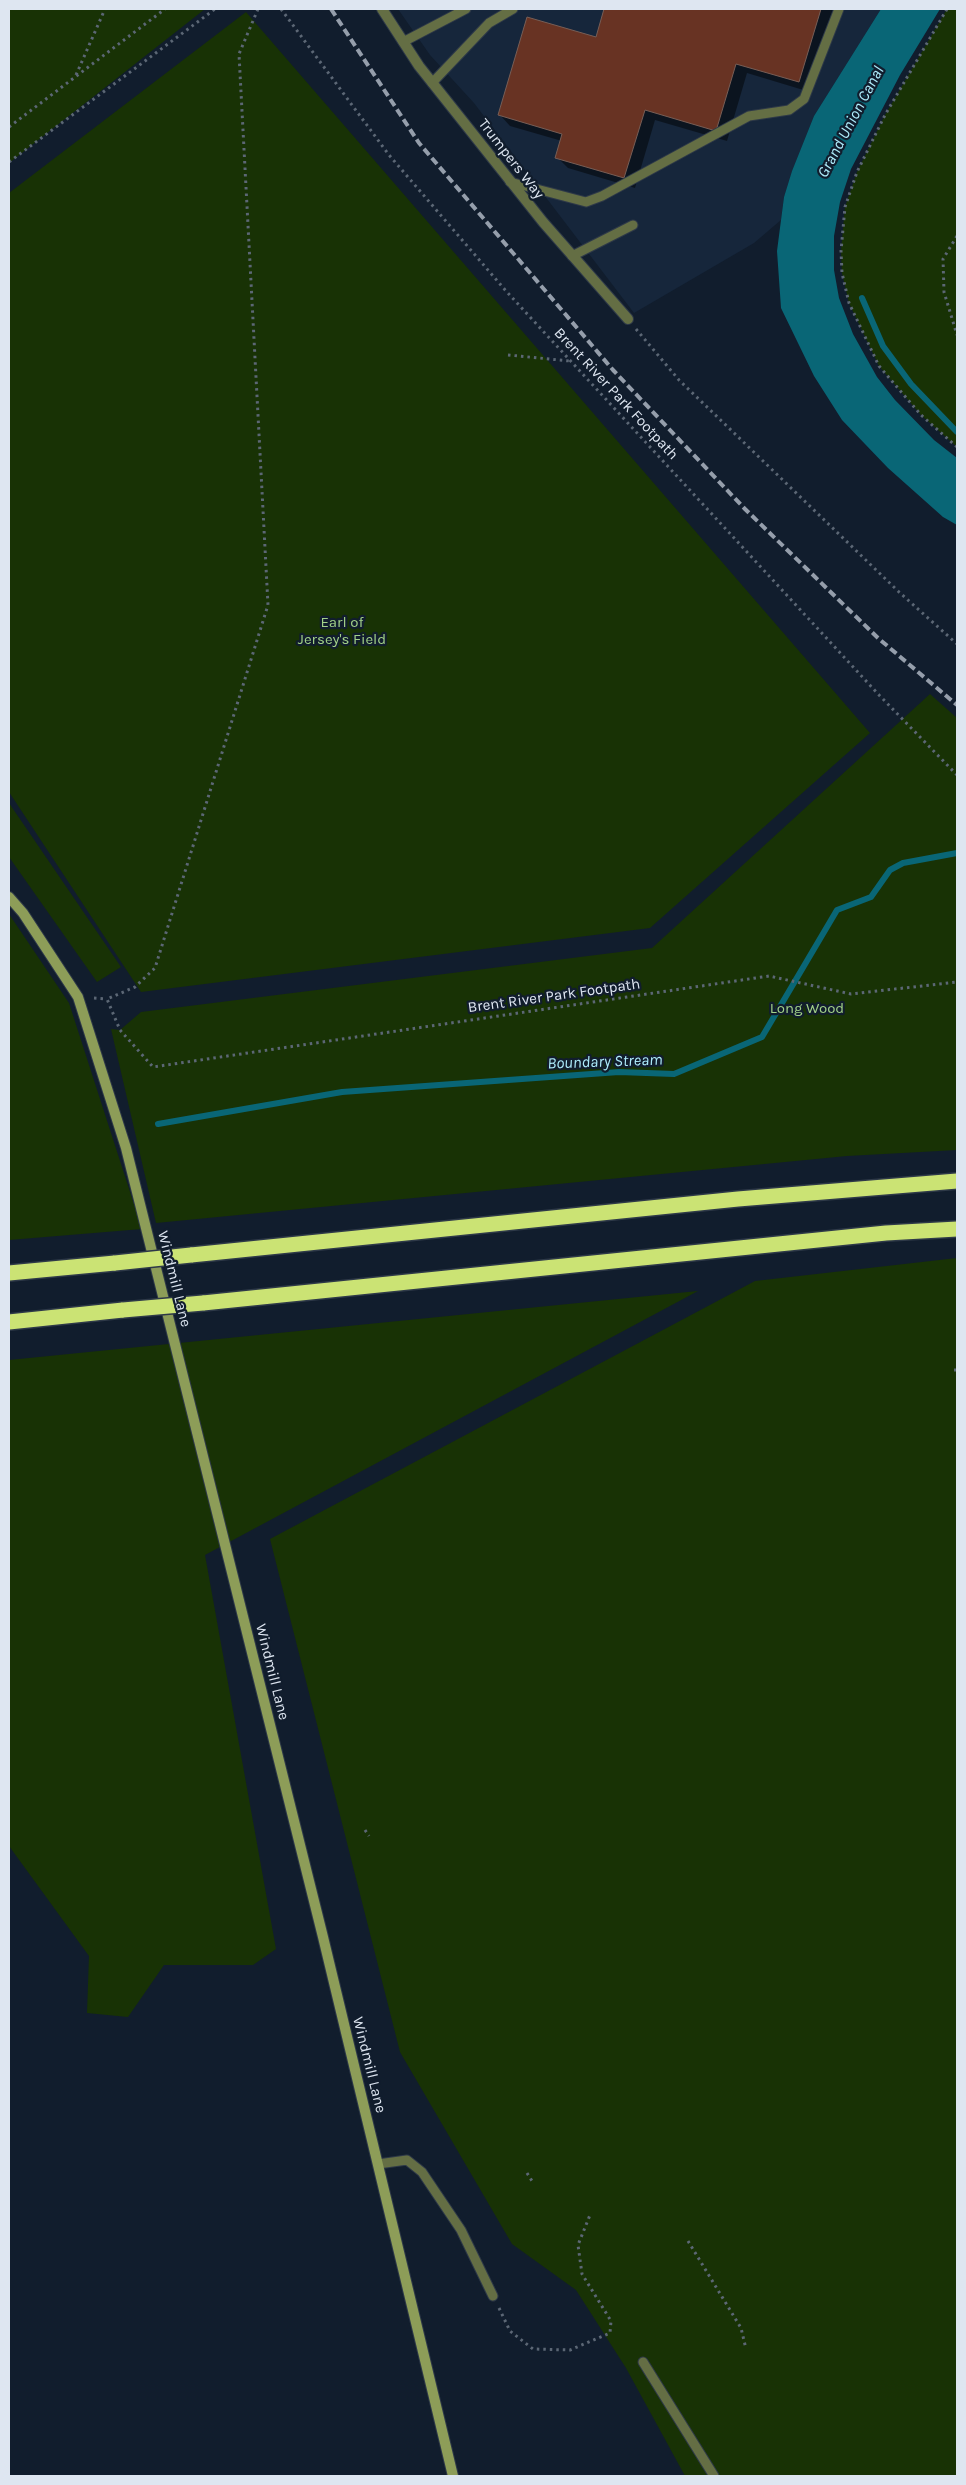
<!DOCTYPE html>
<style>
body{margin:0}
#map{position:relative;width:966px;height:2485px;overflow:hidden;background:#111d2d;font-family:Karla,sans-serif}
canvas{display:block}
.frame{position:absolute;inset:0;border:10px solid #dee6f1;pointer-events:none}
</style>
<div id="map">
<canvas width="966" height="2485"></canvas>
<div class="frame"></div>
</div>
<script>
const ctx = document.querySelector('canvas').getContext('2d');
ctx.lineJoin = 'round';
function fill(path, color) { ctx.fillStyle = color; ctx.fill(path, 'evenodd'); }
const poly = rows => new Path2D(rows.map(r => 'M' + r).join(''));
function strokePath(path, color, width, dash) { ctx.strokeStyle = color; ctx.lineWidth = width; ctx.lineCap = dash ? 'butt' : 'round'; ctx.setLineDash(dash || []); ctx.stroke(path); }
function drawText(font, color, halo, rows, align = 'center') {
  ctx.font = font + ' Karla,sans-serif'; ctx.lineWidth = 4.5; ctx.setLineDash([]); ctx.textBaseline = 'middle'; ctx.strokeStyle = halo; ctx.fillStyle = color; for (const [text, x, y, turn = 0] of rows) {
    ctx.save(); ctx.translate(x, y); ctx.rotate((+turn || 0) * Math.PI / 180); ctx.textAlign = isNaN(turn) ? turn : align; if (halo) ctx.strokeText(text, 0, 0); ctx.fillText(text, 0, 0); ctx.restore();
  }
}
fill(poly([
 [398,9,881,9,814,116,792,171,784,197,781,220,754,243,634,313,474,103,430,55]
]), '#16263b');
fill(poly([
 [9,9,205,9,9,163],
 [947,9,957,9,957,447,921,415,879,366,849,303,842,273,841,251,845,207,857,172,885,115],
 [246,12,870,733,650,928,141,992,9,792,9,193],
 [930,694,957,718,957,1150,847,1156,156,1223,111,1029,120,1030,141,1012,652,948],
 [9,803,121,967,97,982,9,857],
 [9,914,69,1003,142,1229,9,1240],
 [957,1258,957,2476,685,2476,626,2368,576,2290,512,2244,400,2052,270,1539,755,1281],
 [698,1291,205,1555,276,1949,253,1965,164,1965,128,2017,87,2013,89,1956,9,1846,9,1360]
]), '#183205');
fill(poly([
 [881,9,940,9,900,75,851,169,840,202,834,236,834,270,839,298,853,334,877,377,895,400,934,440,957,458,957,525,943,517,888,468,842,420,814,376,781,308,777,251,784,197,792,171,814,116]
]), '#096676');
fill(poly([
 [605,9,834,9,810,92,747,73,727,141,655,120,635,188,568,168,557,157,562,141,510,126,500,115,596,39]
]), '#0007');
strokePath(poly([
 [862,298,883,346,911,384,957,432],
 [158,1124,342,1092,619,1072,674,1074,762,1037,837,910,871,897,890,870,903,863,957,853]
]), '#096676', 6);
const building = poly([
 [604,9,821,9,799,82,736,64,716,131,645,110,624,178,555,158,562,134,498,115,527,17,596,37,604,9]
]);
fill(building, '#683323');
strokePath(building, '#775e56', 1);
const service = poly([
 [403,42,466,9],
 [432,83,489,23,513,9],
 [510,182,586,202,602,196,749,116,789,110,804,99,839,9],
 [572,256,633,225],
 [378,2164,407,2160,422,2172,461,2230,493,2296],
 [643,2362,714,2476]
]);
const minor = poly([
 [382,9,419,66,543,222,628,319]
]);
const secondary = poly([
 [9,897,23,913,78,997,126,1148,323,1937,453,2476]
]);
const motorway = poly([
 [191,1255,738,1199,957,1181],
 [9,1273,115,1263],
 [203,1303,886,1233,957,1229],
 [9,1322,123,1310]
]);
strokePath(service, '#2e3948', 11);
strokePath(minor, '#2e3948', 12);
strokePath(secondary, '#2e3948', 12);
strokePath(motorway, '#2e3948', 18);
strokePath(poly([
 [258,9,239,54,268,605,155,968,135,987,107,999,120,1030,153,1067,769,976,851,994,957,982],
 [281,9,389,155,506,291,879,695,957,775],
 [947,9,885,115,857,172,845,207,841,251,842,273,849,303,879,366,921,415,957,447],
 [76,75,105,9],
 [9,127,165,9],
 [9,162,215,9],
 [957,236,943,259,944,292,957,335],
 [636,329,679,380,899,592,957,644],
 [508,355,570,361],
 [94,998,107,999],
 [954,1370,957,1370],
 [365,1830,369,1836],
 [527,2173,532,2181],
 [688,2241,741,2328,746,2349],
 [499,2308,510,2331,533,2349,570,2350,610,2333,611,2321,582,2274,578,2245,590,2215]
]), '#5c6775', 3, [2.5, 4]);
strokePath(service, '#646e44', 9);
strokePath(minor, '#646e44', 10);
strokePath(secondary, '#8d9d58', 10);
strokePath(motorway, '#cbe374', 15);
strokePath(poly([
 [331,9,419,143,613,370,745,509,878,638,957,705]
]), '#959eab', 4, [8, 4]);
const motorwayBridge = poly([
 [115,1263,191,1255],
 [123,1310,203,1303]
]);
strokePath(motorwayBridge, '#2e3948', 18, []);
strokePath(motorwayBridge, '#cbe374', 15);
drawText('15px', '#dee6f1', '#111d2d', [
 ["Trumpers Way",511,159,52],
 ["Brent River Park Footpath",616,394,47],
 ["Brent River Park Footpath",554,996,-8],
 ["Windmill Lane",174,1279,76],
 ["Windmill Lane",272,1672,76],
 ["Windmill Lane",369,2065,76]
]);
drawText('15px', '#a2d188', '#111d2d', [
 ["Earl of",342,623],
 ["Jersey's Field",342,640],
 ["Long Wood",807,1009]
]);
drawText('italic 16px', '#aeecfb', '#111d2d', [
 ["Grand Union Canal",851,122,-62],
 ["Boundary Stream",605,1062,-2]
]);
</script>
